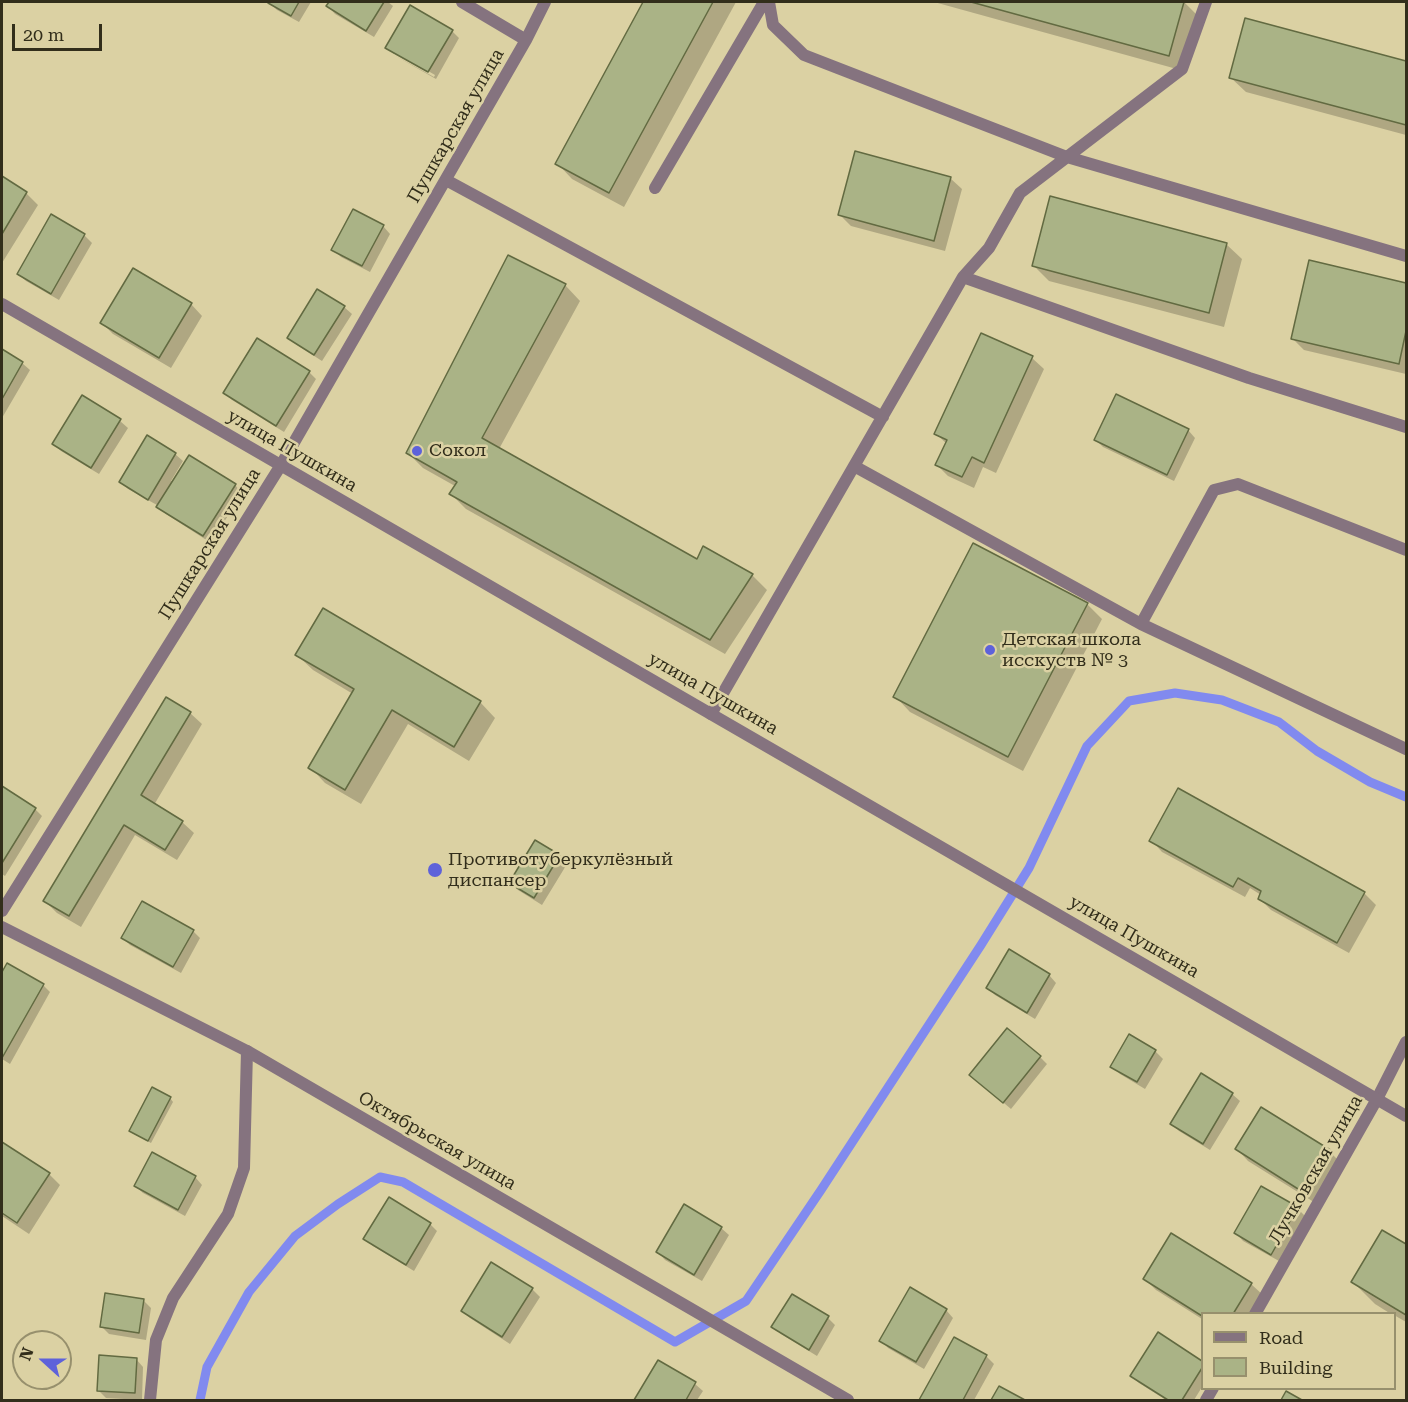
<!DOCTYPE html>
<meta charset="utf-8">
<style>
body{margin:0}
#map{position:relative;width:1408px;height:1402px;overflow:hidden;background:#dbd1a3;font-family:"Roboto Serif",serif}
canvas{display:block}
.frame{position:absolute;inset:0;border:3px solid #322e1b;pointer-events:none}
.legend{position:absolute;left:1201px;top:1312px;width:195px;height:78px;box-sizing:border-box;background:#dbd1a3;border:2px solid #97906d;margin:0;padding:8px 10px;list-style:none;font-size:18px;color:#322e1b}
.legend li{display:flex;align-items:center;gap:12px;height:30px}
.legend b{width:30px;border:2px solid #97906d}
.north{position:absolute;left:12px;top:1330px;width:60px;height:60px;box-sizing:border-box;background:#dbd1a3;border:2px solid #97906d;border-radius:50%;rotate:291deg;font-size:16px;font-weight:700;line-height:24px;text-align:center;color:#322e1b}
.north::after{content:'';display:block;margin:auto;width:21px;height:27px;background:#5e62da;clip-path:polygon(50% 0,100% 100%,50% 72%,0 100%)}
.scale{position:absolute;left:12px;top:24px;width:90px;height:27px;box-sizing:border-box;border:3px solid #322e1b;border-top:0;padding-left:8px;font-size:18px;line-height:21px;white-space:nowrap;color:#322e1b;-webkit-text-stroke:4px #dbd1a3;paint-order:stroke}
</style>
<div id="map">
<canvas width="1408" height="1402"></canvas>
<div class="frame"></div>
<ul class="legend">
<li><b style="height:8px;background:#85737f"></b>Road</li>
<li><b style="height:16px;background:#aab386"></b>Building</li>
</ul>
<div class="north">N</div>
<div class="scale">20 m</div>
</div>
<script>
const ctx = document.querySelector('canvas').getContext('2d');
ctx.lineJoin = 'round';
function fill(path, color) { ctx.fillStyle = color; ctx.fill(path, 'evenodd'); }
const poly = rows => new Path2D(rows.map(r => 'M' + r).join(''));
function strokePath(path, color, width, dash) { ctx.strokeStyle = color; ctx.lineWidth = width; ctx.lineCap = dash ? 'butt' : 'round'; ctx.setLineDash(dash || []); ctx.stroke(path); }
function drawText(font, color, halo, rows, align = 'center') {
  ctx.font = font + ' "Roboto Serif",serif'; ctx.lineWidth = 5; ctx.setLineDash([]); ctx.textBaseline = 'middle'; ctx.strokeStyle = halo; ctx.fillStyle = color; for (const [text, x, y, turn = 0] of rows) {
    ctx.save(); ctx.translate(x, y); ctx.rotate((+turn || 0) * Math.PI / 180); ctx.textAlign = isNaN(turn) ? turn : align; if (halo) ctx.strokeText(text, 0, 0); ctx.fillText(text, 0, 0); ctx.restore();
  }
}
fill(poly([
 [270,2,311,2,299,22,277,10,270,3],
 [330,2,388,2,393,6,374,37,335,14,328,6],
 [645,2,736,2,624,207,572,179,557,163],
 [934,2,1184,2,1199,17,1184,71],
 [1246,20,1406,62,1406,135,1246,92,1230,77],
 [452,31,459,38,436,79,394,55,434,77,435,75,394,51,394,54,387,47],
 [2,178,26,193,38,205,2,263],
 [950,178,962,189,945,251,851,226,840,215],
 [52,216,84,235,92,243,59,300,26,281,19,274],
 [383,226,390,234,370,272,341,257,333,249],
 [1226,244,1242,259,1224,327,1049,281,1033,265],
 [1310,262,1406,285,1406,374,1304,350,1292,338],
 [565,285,580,301,499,449,698,561,752,575,767,590,725,654,466,509,451,494,455,486,423,468,408,453],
 [191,304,202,316,171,368,113,334,102,323],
 [344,307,352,314,322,361,297,345,289,338],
 [2,351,22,363,30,370,2,418],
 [1032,358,1044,369,996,473,983,467,974,488,948,476,937,465,947,444,936,434],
 [309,372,316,379,284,432,232,400,225,393],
 [82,397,120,421,128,428,99,474,61,451,54,444],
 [1188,430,1195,438,1174,481,1103,447,1096,440],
 [175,454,183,461,171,481,174,482,235,485,242,493,211,543,166,514,157,505,128,489,121,482],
 [1087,604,1102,619,1023,771,910,712,895,696],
 [297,655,480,702,495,718,469,761,408,724,361,804,325,783,310,767,353,694,313,670],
 [167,699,190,713,202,724,154,805,182,822,194,833,177,860,135,835,81,927,57,913,45,901],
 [2,788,35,809,42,816,5,876,2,874],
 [1151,840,1364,893,1376,905,1349,953,1271,910,1259,898,1261,895,1250,888,1245,897,1162,852],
 [536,842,560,856,567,864,542,905,518,890,511,883],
 [193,931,200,938,181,973,130,945,123,938],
 [7,965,43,985,50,992,10,1064,2,1059,2,976],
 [1049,975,1056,983,1035,1019,995,995,988,988],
 [1155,1051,1163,1059,1145,1089,1120,1074,1112,1066],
 [1040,1057,1047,1064,1011,1109,979,1082],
 [1232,1094,1240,1101,1210,1150,1179,1131,1172,1124],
 [170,1098,173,1102,151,1143,134,1134,131,1131],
 [1262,1110,1331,1153,1342,1164,1317,1204,1248,1161,1237,1149],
 [2,1144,49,1174,60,1185,29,1234,2,1216],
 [195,1177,202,1185,185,1216,143,1193,135,1186],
 [1262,1188,1297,1208,1305,1216,1279,1261,1243,1241,1236,1233],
 [430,1224,437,1231,414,1271,373,1246,365,1239],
 [721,1228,729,1235,702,1281,665,1260,658,1252],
 [1383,1232,1406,1246,1406,1322,1394,1315,1394,1314,1391,1314,1375,1304,1353,1282],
 [1172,1235,1251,1284,1263,1295,1252,1314,1202,1314,1202,1319,1156,1290,1145,1279],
 [492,1264,532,1289,540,1297,510,1344,470,1318,462,1311],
 [144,1301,151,1308,146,1340,109,1334,101,1326],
 [946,1310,953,1318,924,1369,888,1348,881,1340],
 [828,1318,835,1325,817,1356,781,1334,773,1327],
 [1158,1334,1202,1363,1202,1387,1194,1400,1166,1400,1139,1383,1131,1376],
 [954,1339,986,1356,994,1364,974,1400,921,1400],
 [136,1359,143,1367,142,1400,106,1398,98,1390],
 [658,1362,695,1384,703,1391,697,1400,636,1400]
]), '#0003');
strokePath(poly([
 [200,1400,207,1367,249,1292,295,1236,338,1204,380,1177,403,1182,675,1342,746,1301,821,1190,981,945,1029,868,1087,746,1129,701,1175,693,1222,700,1279,722,1317,751,1370,782,1406,797]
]), '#818aef', 9);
const building = poly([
 [268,2,299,2,291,16,268,3,268,2],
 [329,2,384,2,366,31,326,6,329,2],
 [643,2,713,2,609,193,555,164,643,2],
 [971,2,1184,2,1169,56,971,2],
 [410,5,453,30,428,72,385,48,410,5],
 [1245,18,1406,61,1406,125,1229,78,1245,18],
 [855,151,951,177,934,241,838,215,855,151],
 [2,176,27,192,2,234,2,176],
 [1050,196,1227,243,1209,313,1032,266,1050,196],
 [353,209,384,225,362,266,331,250,353,209],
 [51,214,85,234,51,294,17,274,51,214],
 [508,255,566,284,482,438,697,559,703,546,753,574,710,640,449,494,457,482,406,453,508,255],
 [1309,260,1406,283,1406,331,1399,364,1291,339,1309,260],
 [133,268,192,303,159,358,100,323,133,268],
 [317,289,345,306,314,355,287,338,317,289],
 [981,333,1033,356,984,463,972,457,962,477,935,465,947,440,934,434,981,333],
 [257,338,310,371,276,426,223,393,257,338],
 [2,349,23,362,2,399,2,349],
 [1116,394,1189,429,1167,475,1094,440,1116,394],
 [82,395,121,419,91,468,52,444,82,395],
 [147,435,176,453,148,500,119,482,147,435],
 [189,455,236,484,203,536,156,507,189,455],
 [973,543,1088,603,1008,757,893,697,973,543],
 [323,608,481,701,454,747,392,710,345,790,308,768,354,689,295,655,323,608],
 [166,697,191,712,141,795,183,821,165,850,124,825,69,916,43,901,166,697],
 [2,786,36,808,2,863,2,786],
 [1178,788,1365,892,1337,943,1258,899,1261,891,1238,878,1233,887,1149,841,1178,788],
 [535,840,560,855,534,898,509,883,535,840],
 [142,901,194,930,173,967,121,938,142,901],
 [1009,949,1050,974,1027,1013,986,988,1009,949],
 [7,963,44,984,2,1058,2,972,7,963],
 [1007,1028,1041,1056,1003,1103,969,1075,1007,1028],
 [1129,1034,1156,1050,1137,1082,1110,1067,1129,1034],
 [1201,1073,1233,1093,1203,1144,1170,1124,1201,1073],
 [152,1087,171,1097,148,1141,129,1131,152,1087],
 [1261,1107,1332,1151,1306,1194,1235,1149,1261,1107],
 [2,1142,50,1173,17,1223,2,1213,2,1142],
 [152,1152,196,1176,178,1210,134,1186,152,1152],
 [1261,1186,1298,1207,1271,1255,1234,1233,1261,1186],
 [389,1197,431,1223,406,1265,363,1239,389,1197],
 [684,1204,722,1227,694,1275,656,1252,684,1204],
 [1382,1230,1406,1244,1406,1315,1351,1282,1382,1230],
 [1171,1233,1252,1283,1233,1314,1202,1314,1202,1316,1143,1279,1171,1233],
 [491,1262,533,1288,502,1337,461,1311,491,1262],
 [910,1287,947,1309,916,1362,879,1341,910,1287],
 [105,1293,144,1299,139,1333,100,1327,105,1293],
 [792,1294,829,1316,809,1350,771,1327,792,1294],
 [1158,1332,1202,1361,1202,1368,1182,1400,1168,1400,1130,1376,1158,1332],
 [954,1337,987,1355,963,1400,919,1400,954,1337],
 [99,1355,137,1358,135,1393,97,1391,99,1355],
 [658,1360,696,1382,686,1400,634,1400,658,1360],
 [999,1386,1025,1400,991,1400,999,1386],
 [1286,1391,1302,1400,1281,1400,1286,1391]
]);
fill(building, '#aab386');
strokePath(building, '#626a41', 1.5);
strokePath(poly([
 [769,2,773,25,804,55,1067,157,1406,256],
 [446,180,883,417],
 [655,188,764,2],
 [963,277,1249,378,1406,427],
 [854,466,1141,624,1406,749],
 [1141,624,1214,490,1238,484,1406,550],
 [711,714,963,277,989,248,1020,193,1182,69,1206,2],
 [150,1400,156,1340,173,1298,228,1214,244,1168,247,1051]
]), '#85737f', 12);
strokePath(poly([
 [462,2,526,40],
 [2,911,281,465,526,40,545,2],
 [1255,1314,1377,1099,1406,1042],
 [1206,1400,1213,1388]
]), '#85737f', 12);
strokePath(poly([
 [2,304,1406,1116],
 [2,927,247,1051,848,1400]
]), '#85737f', 12);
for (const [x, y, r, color] of [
 [417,451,6,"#5e62da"],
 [990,650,6,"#5e62da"],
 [435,870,8,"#5e62da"]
]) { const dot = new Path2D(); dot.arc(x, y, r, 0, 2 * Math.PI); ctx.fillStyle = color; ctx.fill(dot); strokePath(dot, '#dbd1a3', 2); }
drawText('18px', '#322e1b', '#dbd1a3', [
 ["Пушкарская улица",456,126,-60],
 ["улица Пушкина",292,451,30],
 ["Пушкарская улица",210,544,-58],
 ["улица Пушкина",713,694,30],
 ["улица Пушкина",1134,937,30],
 ["Октябрьская улица",437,1141,30],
 ["Лучковская улица",1316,1170,-60]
]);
drawText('18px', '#322e1b', '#dbd1a3', [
 ["Сокол",429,451],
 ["Детская школа",1002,640],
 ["исскуств № 3",1002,661],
 ["Противотуберкулёзный",448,860],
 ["диспансер",448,881]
], 'left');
</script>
